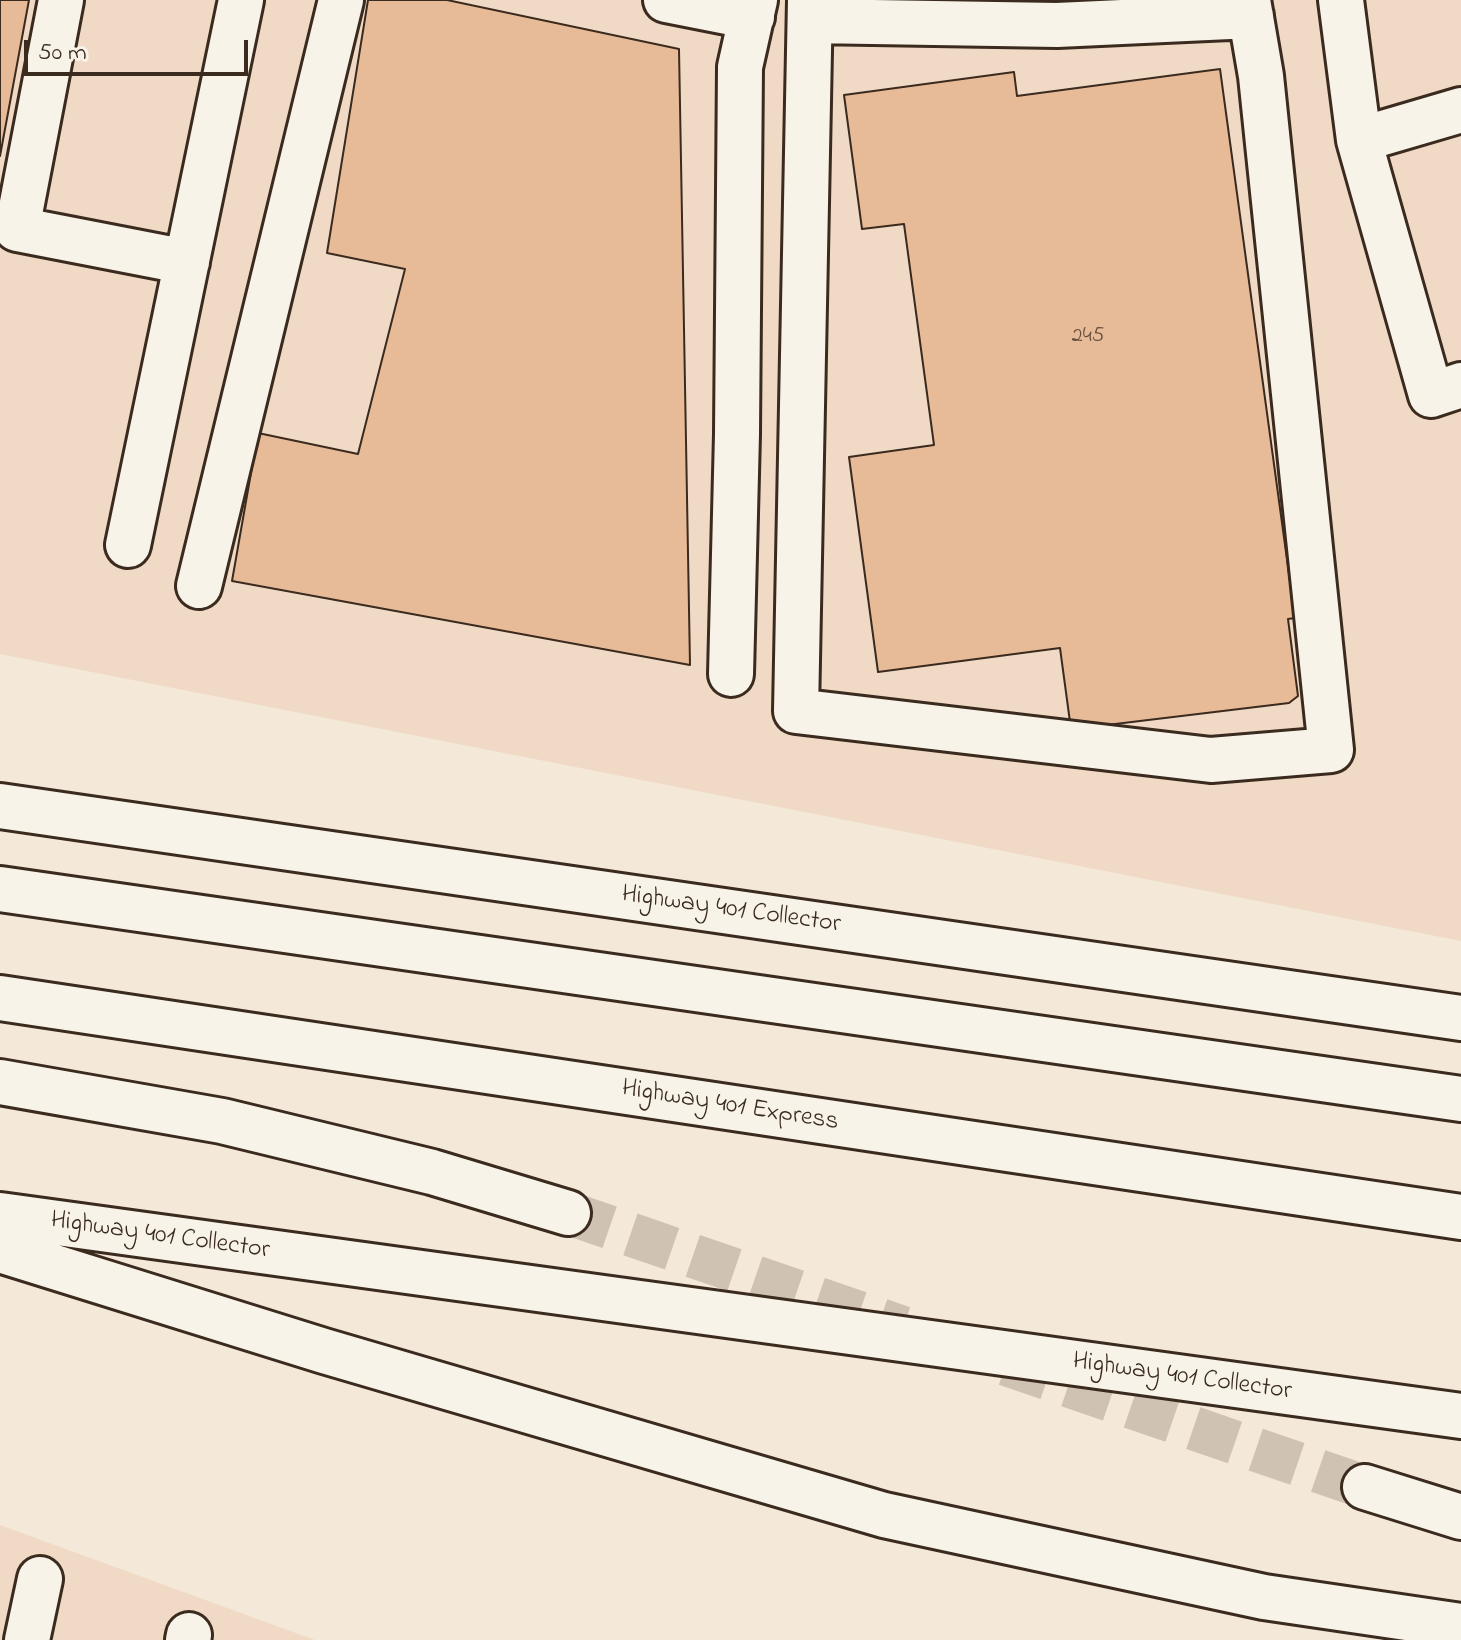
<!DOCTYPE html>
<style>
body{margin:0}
#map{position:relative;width:1461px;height:1640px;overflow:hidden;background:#f4e8d8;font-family:"Indie Flower",sans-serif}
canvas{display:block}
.scale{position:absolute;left:24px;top:40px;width:224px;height:36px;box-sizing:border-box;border:4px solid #3b2a1e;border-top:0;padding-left:10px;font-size:24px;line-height:28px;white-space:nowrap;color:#3b2a1e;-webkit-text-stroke:6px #f7f3e8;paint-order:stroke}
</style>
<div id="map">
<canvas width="1461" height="1640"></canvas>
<div class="scale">50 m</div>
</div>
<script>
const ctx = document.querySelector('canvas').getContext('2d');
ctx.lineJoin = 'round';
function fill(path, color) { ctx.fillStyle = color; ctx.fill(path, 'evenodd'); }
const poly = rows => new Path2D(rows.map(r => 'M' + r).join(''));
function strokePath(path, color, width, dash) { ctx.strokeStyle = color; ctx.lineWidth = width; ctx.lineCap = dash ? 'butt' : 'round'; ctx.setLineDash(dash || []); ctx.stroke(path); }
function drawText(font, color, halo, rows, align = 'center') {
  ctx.font = font + ' "Indie Flower",sans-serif'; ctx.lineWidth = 8; ctx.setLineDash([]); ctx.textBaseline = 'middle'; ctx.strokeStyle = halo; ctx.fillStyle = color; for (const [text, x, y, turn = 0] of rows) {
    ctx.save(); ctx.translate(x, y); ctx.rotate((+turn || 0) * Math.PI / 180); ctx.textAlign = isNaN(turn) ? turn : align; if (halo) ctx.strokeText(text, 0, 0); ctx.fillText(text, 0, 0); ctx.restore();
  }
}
fill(poly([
 [0,0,1461,0,1461,941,0,654],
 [0,1525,315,1640,0,1640]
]), '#f0dac5');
const building = poly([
 [0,0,29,0,0,156,0,0],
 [368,0,447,0,679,49,690,665,232,581,258,433,358,454,405,269,327,253,368,0],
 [1220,69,1295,618,1288,619,1298,696,1289,703,1082,728,1070,722,1060,648,878,672,849,457,934,445,904,224,862,229,844,95,1014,72,1017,96,1220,69]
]);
fill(building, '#e8bb98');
strokePath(building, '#3b2a1e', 2);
strokePath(poly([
 [568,1213,903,1328],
 [1006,1364,1365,1487]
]), '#cfc2b3', 44, [44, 22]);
const minor = poly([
 [61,0,17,229,187,262],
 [666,0,752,17],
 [810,0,796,711,1211,760,1331,750,1261,76,1248,0],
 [1341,0,1359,140,1461,110],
 [811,21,1057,25,1251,16],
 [1359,140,1431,395,1461,385],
 [128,545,241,0],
 [199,586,341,0],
 [731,674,737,434,740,67,755,0],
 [27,1640,40,1579],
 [188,1640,189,1635]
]);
const highway = poly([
 [0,806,1461,1018],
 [0,889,1461,1099],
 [0,998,1461,1217],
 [0,1082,222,1121,432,1172,568,1213],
 [0,1215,1461,1416],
 [0,1250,324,1351,884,1515,1264,1597,1461,1626],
 [1365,1487,1461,1517]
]);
strokePath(minor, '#3b2a1e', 50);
strokePath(highway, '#3b2a1e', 50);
strokePath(minor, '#f7f3e8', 44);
strokePath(highway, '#f7f3e8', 44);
drawText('22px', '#664e3c', null, [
 ["245",1088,337]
]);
drawText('26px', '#3b2a1e', '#f7f3e8', [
 ["Highway 401 Collector",731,911,8],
 ["Highway 401 Express",730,1107,9],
 ["Highway 401 Collector",160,1237,8],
 ["Highway 401 Collector",1182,1378,8]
]);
</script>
